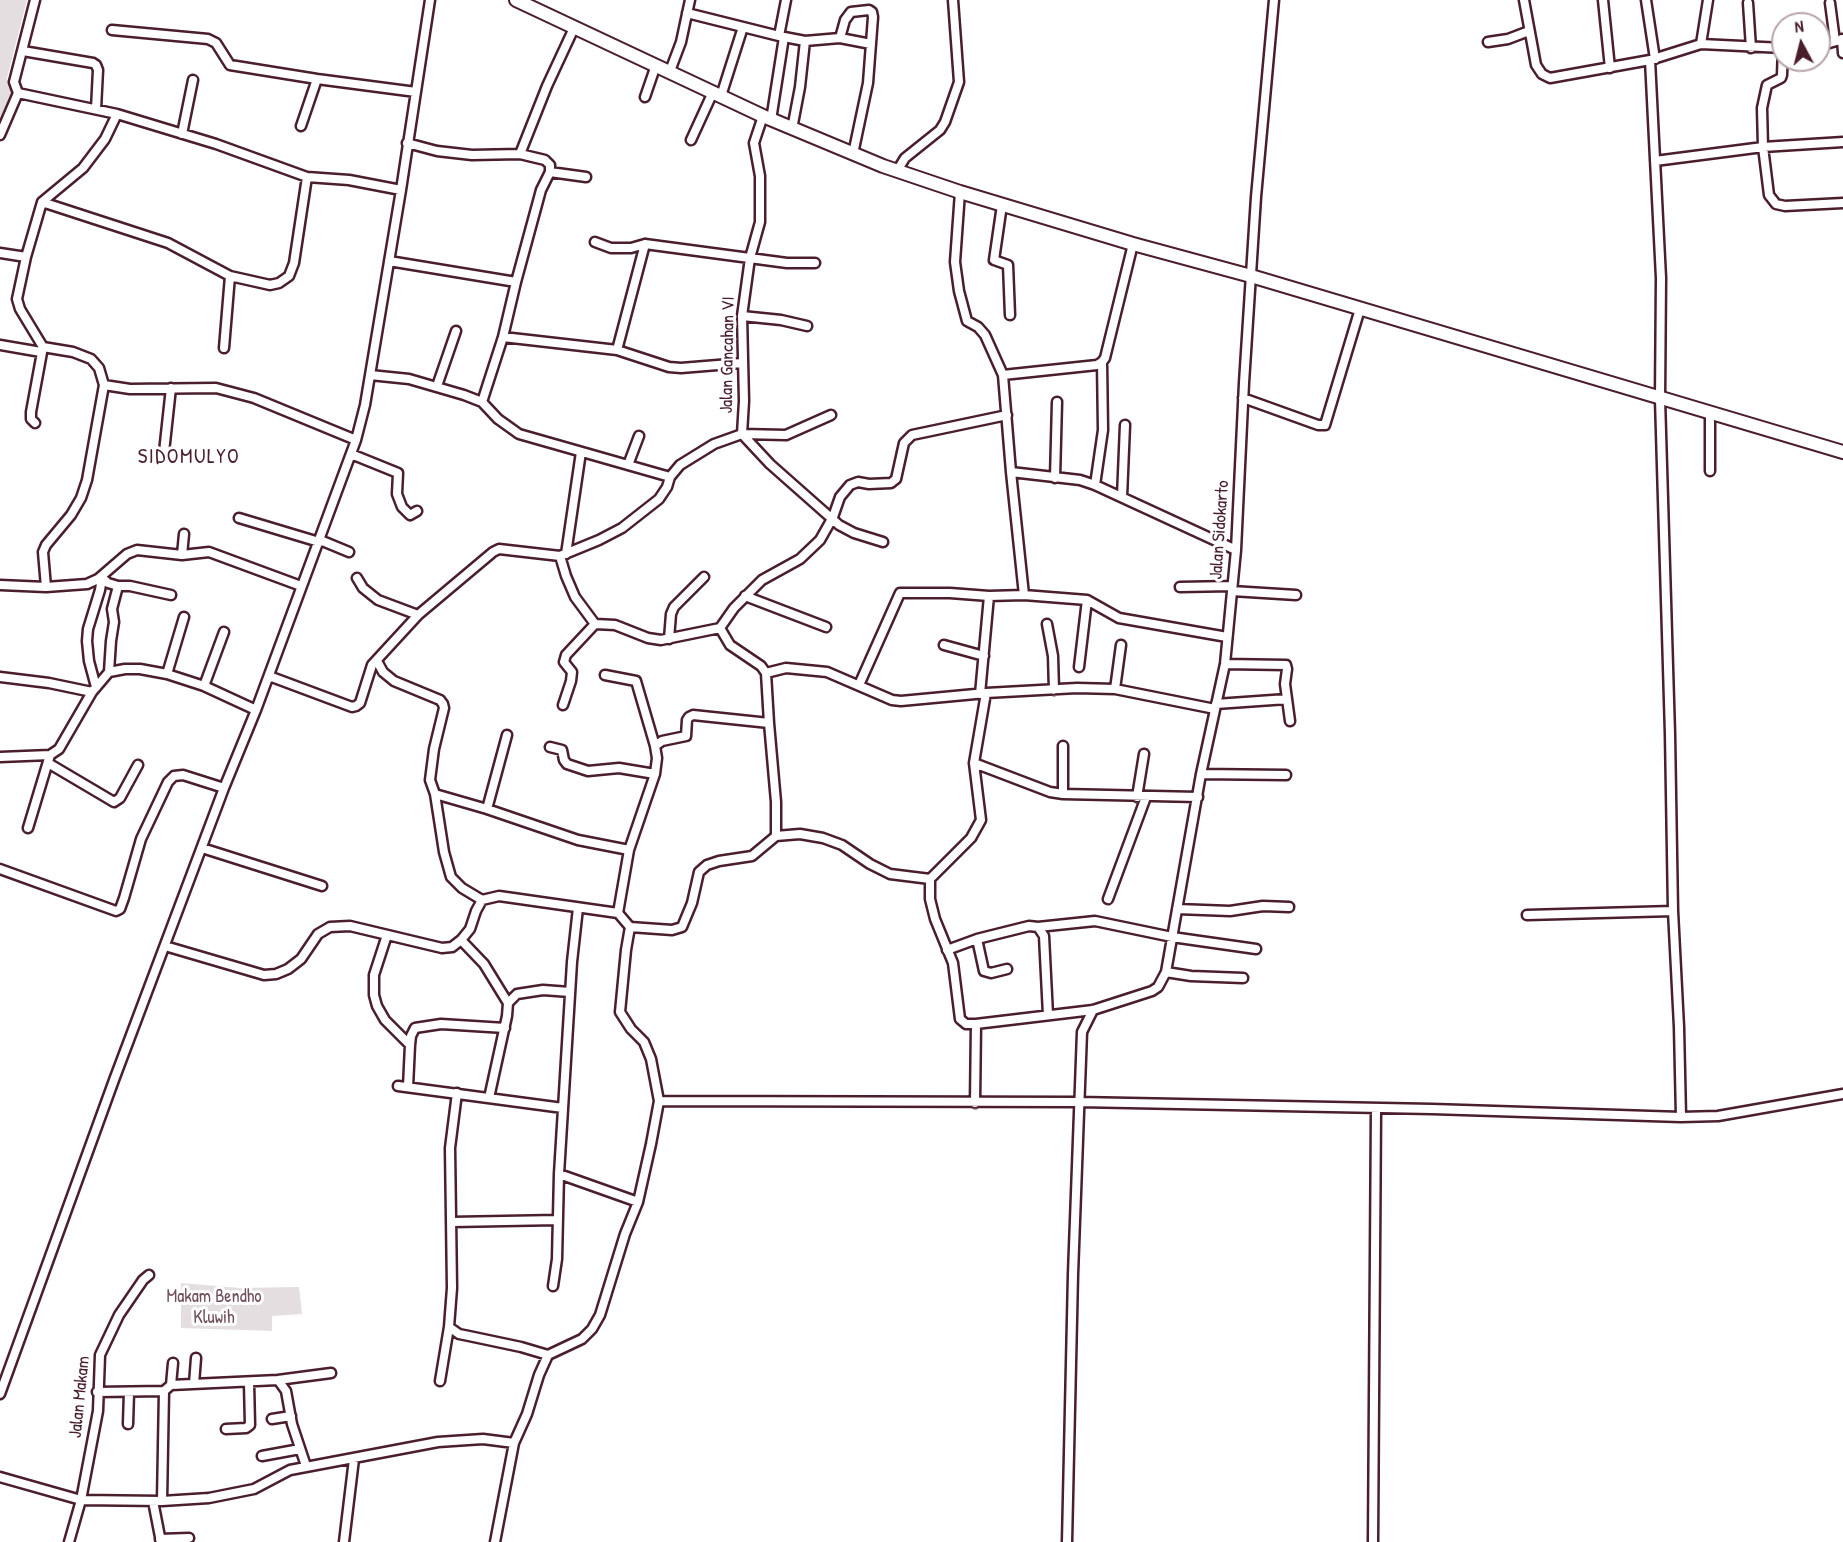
<!DOCTYPE html>
<style>
body{margin:0}
#map{position:relative;width:1843px;height:1542px;overflow:hidden;background:#fff;font-family:"Patrick Hand",sans-serif}
canvas{display:block}
.north{position:absolute;left:1771px;top:12px;width:60px;height:60px;box-sizing:border-box;background:#fff;border:2px solid #b7a5aa;border-radius:50%;rotate:353deg;font-size:16px;font-weight:700;line-height:24px;text-align:center;color:#4a1f2b}
.north::after{content:'';display:block;margin:auto;width:21px;height:27px;background:#4a1f2b;clip-path:polygon(50% 0,100% 100%,50% 72%,0 100%)}
</style>
<div id="map">
<canvas width="1843" height="1542"></canvas>
<div class="north">N</div>
</div>
<script>
const ctx = document.querySelector('canvas').getContext('2d');
ctx.lineJoin = 'round';
function fill(path, color) { ctx.fillStyle = color; ctx.fill(path, 'evenodd'); }
const poly = rows => new Path2D(rows.map(r => 'M' + r).join(''));
function strokePath(path, color, width, dash) { ctx.strokeStyle = color; ctx.lineWidth = width; ctx.lineCap = dash ? 'butt' : 'round'; ctx.setLineDash(dash || []); ctx.stroke(path); }
function drawText(font, color, halo, rows, align = 'center') {
  ctx.font = font + ' "Patrick Hand",sans-serif'; ctx.lineWidth = 6; ctx.setLineDash([]); ctx.textBaseline = 'middle'; ctx.strokeStyle = halo; ctx.fillStyle = color; for (const [text, x, y, turn = 0] of rows) {
    ctx.save(); ctx.translate(x, y); ctx.rotate((+turn || 0) * Math.PI / 180); ctx.textAlign = isNaN(turn) ? turn : align; if (halo) ctx.strokeText(text, 0, 0); ctx.fillText(text, 0, 0); ctx.restore();
  }
}
fill(poly([
 [0,0,27,0,7,78,13,99,0,138],
 [181,1283,240,1288,299,1287,302,1314,272,1316,272,1331,181,1328]
]), '#e5dee0');
const street = poly([
 [1524,0,1536,65,1542,74,1550,78,1650,60,1701,44,1783,48],
 [1603,0,1610,68],
 [1646,0,1655,59],
 [1748,3,1751,48],
 [1830,3,1835,41],
 [687,13,743,27],
 [112,30,208,39,216,43,230,65,317,79,416,92],
 [779,36,805,41,840,38,871,44],
 [840,38,845,20,851,12,869,10,872,12,873,17,868,83,853,154],
 [1842,39,1843,53],
 [1488,42,1508,39,1529,31],
 [1701,44,1708,0],
 [1819,46,1843,39],
 [1783,48,1782,75,1781,78,1767,85,1762,108,1763,147,1769,195,1776,204,1785,206,1843,203],
 [23,51,93,63,96,65,98,70,96,109],
 [1650,60,1661,278,1660,399,1670,734,1673,911,1679,1027,1681,1117,1718,1116,1843,1094],
 [670,71,681,42,690,0],
 [18,93,117,114,216,144,307,177,349,180,401,190],
 [721,96,743,27,779,36,786,0],
 [645,97,656,65],
 [117,114,105,139,83,168,42,202,26,257,17,299,20,309,43,347,73,352,91,359,99,368,104,385,130,389,216,388,254,398,356,440],
 [771,120,784,37],
 [301,126,317,79],
 [792,129,800,87,805,41],
 [182,134,193,80],
 [0,135,18,93,14,82,35,0],
 [691,140,713,92],
 [407,143,437,151,472,155,520,154,545,160,550,165,550,172,541,190,516,282,503,337,482,402],
 [520,154,547,86,574,28],
 [1655,161,1763,147,1843,142],
 [897,171,905,158,940,130,945,122,959,82,953,0],
 [550,172,586,177],
 [960,192,955,262,959,291,967,321,978,327,985,335,1003,375,1011,472,1024,595],
 [42,202,168,243,230,276,270,285,279,283,289,276,294,263,307,177],
 [1002,205,994,260,1008,265,1010,315],
 [595,242,611,248,631,248,645,244,787,263,815,263],
 [0,253,26,257],
 [389,261,516,282],
 [742,316,781,320,807,326],
 [503,337,617,350,669,367,681,368,742,363],
 [0,345,41,352],
 [224,348,230,276],
 [617,350,645,244],
 [370,375,409,379,464,395,482,402,498,419,519,434,670,477],
 [1003,375,1097,365,1102,362,1105,358,1133,244],
 [437,386,456,331],
 [1243,398,1318,425,1325,425,1360,309],
 [1710,413,1710,471],
 [1007,415,912,435,904,443,896,479,891,483,869,484,858,482,850,485,840,497,833,517,820,540,800,559,762,580,734,608,720,628,730,645,761,666,766,673,786,668,827,672,892,700,901,701,986,693,1077,688,1115,689,1215,709],
 [35,423,31,419,31,412,43,347],
 [742,434,770,464,839,525,854,533,883,542],
 [742,434,786,435,831,415],
 [164,452,171,388],
 [351,454,398,473,397,494,402,507,410,515,417,511],
 [628,465,639,436],
 [1011,472,1080,480,1095,485,1236,550],
 [1055,478,1057,402],
 [1095,485,1103,430,1102,362],
 [1122,497,1125,425],
 [239,518,319,542],
 [320,540,349,552],
 [566,554,581,452],
 [182,555,184,534],
 [560,556,566,576,575,597,595,624,615,625,648,638,661,640,720,628],
 [101,577,108,583,118,586,130,586,171,595],
 [357,578,363,588,378,600,418,615],
 [0,585,46,587,87,584,98,579,127,554,137,550,182,555,209,552,301,586],
 [46,587,43,552,46,545,71,515,81,498,87,480,104,385],
 [1180,587,1232,586],
 [1232,591,1296,595],
 [745,596,826,627],
 [1047,624,1053,656,1054,690],
 [669,639,671,614,674,607,704,577],
 [944,645,984,656],
 [377,661,383,672,394,681,440,700,443,704,444,708,434,749,430,780,435,794,487,809,578,840,629,850],
 [1225,664,1286,665,1287,669,1285,684,1290,721],
 [1079,667,1087,600],
 [109,672,111,641,114,622,112,609,118,586],
 [766,673,769,723],
 [167,674,184,617],
 [605,675,636,681,655,746],
 [269,676,352,707,356,706,360,703,372,665,418,615,493,552,499,549,560,556,599,540,622,528,659,499,667,487,670,477,680,465,714,444,742,434,744,401,742,316,750,258,760,222,760,176,754,143,763,116],
 [0,677,49,683,92,692],
 [859,685,900,593,950,593,989,596,1024,595,1087,600,1119,618,1227,637],
 [204,686,224,632],
 [96,687,89,661,87,641,88,629,100,590,101,584,98,579],
 [1115,689,1121,645],
 [986,693,974,763,981,820,971,838,930,879,930,899,935,919,953,963,960,1019,966,1024,976,1024,1093,1010,1152,991,1158,987,1166,972,1201,774,1225,664,1236,550,1244,383,1256,197,1274,0],
 [980,694,989,596],
 [1216,704,1287,699],
 [563,705,571,681,572,672,564,662,566,655,595,624],
 [550,747,562,750,564,760,567,764,588,771,619,768,655,774],
 [0,757,50,755],
 [48,763,114,802,120,798,138,765],
 [974,763,1050,792,1063,794,1198,797],
 [1201,774,1286,775],
 [435,794,444,852,451,877,462,888,482,900],
 [1063,794,1063,746],
 [1137,797,1144,754],
 [487,809,507,735],
 [28,828,50,755,59,749,92,692,109,672,125,669,140,669,167,674,204,686,256,710],
 [202,848,322,886],
 [0,869,116,911,120,909,124,898,141,839,168,782,174,776,183,775,224,788],
 [1108,899,1146,797],
 [1177,909,1230,911,1263,906,1289,907],
 [618,913,629,850,655,774,657,758,655,746,662,741,686,736,687,720,689,717,693,715,769,723,776,802,776,836],
 [1527,915,1673,911],
 [630,927,672,930,682,927,692,903,699,872,707,865,719,861,752,856,776,836,800,834,823,838,842,845,870,864,890,874,930,879],
 [1038,927,1095,921,1172,937,1256,949],
 [387,935,374,975,374,995,377,1006,385,1020,410,1045],
 [977,939,984,971,991,973,1007,969],
 [461,940,484,964,508,1003,507,1016,489,1098],
 [165,946,264,975,276,974,288,969,301,959,318,934,330,927,350,926,442,948,452,947,461,940,470,929,476,911,482,900,499,896,618,913,630,927,626,950,620,1012,631,1029,644,1042,651,1059,659,1101,651,1144,638,1202,625,1234,600,1315,592,1329,582,1339,548,1355,539,1375,527,1414,514,1443,495,1542],
 [947,950,977,939,1029,926,1038,927,1044,936,1048,1015],
 [1166,972,1191,976,1243,978],
 [508,1003,517,994,543,990,570,992],
 [398,1086,563,1108],
 [408,1087,410,1045,411,1036,415,1028,441,1024,505,1028],
 [457,1093,450,1148,452,1288,449,1327,459,1334,469,1336,521,1347,548,1355],
 [659,1101,1079,1102,1432,1109,1681,1117],
 [975,1103,976,1024],
 [559,1174,638,1202],
 [452,1222,557,1220],
 [553,1286,557,1259,559,1174,572,962,578,908],
 [278,1380,331,1373],
 [440,1381,449,1327],
 [194,1384,196,1358],
 [171,1385,173,1363],
 [97,1392,164,1391],
 [0,1394,114,1080,224,788,256,710,356,440,365,405,401,190,430,0],
 [272,1419,291,1416],
 [128,1424,129,1392],
 [226,1429,246,1428,250,1425,249,1383],
 [262,1456,300,1449],
 [0,1477,81,1500,162,1501,209,1498,254,1489,290,1470,438,1442,483,1439,514,1443],
 [153,1501,161,1542],
 [162,1501,164,1391,171,1385,278,1380,286,1391,292,1424,306,1466],
 [160,1539,189,1538],
 [69,1542,81,1500,98,1411,100,1355,119,1315,143,1280,149,1275],
 [344,1542,354,1459],
 [1067,1542,1073,1274,1082,1032,1093,1010],
 [1373,1542,1376,1109]
]);
const secondary = poly([
 [516,0,763,116,883,166,960,192,1133,244,1251,276,1843,452]
]);
strokePath(street, '#4a1f2b', 13);
strokePath(secondary, '#4a1f2b', 16);
strokePath(street, '#fff', 8);
strokePath(secondary, '#fff', 12);
drawText('18px', '#4a1f2b', '#fff', [
 ["Jalan Gancahan VI",728,355,-89],
 ["Jalan Sidokarto",1220,530,-86],
 ["Jalan Makam",80,1397,-84]
]);
drawText('18px', '#714f58', '#fff', [
 ["Makam Bendho",214,1297],
 ["Kluwih",214,1318]
]);
ctx.letterSpacing = '1.5px';
drawText('21px', '#4a1f2b', '#fff', [
 ["SIDOMULYO",189,457]
]);
ctx.letterSpacing = '0px';
</script>
